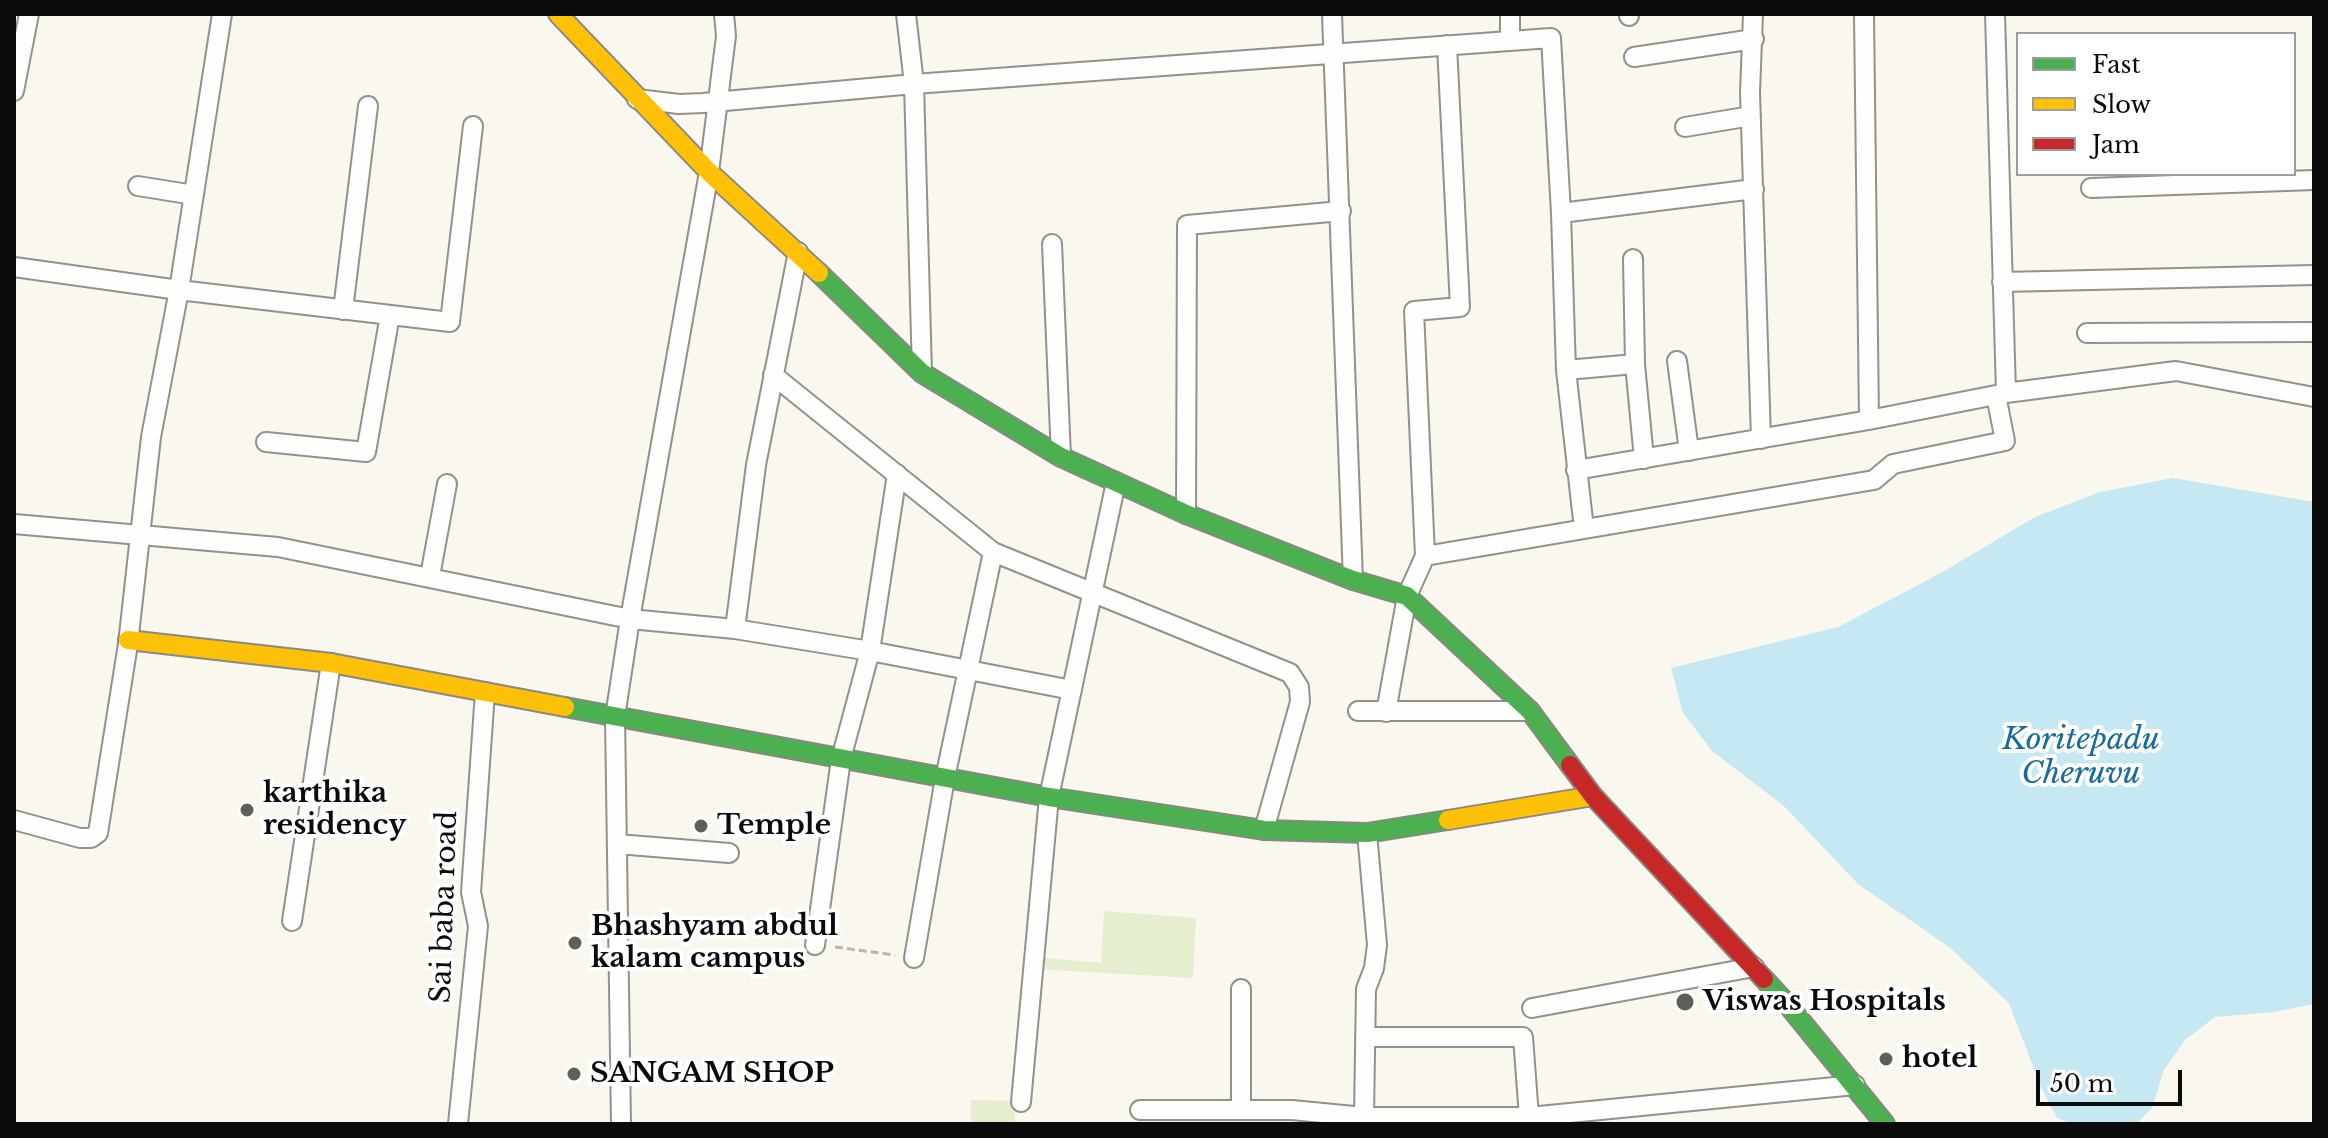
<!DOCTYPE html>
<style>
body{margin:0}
#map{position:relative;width:2328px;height:1138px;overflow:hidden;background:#faf7ef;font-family:"Libre Baskerville",serif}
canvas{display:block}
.frame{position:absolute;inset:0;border:16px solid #0b0b0b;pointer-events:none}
.legend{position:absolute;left:2016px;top:32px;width:280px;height:144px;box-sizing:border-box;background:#fff;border:2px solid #9d9d9d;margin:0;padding:10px 14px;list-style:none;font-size:24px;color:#0b0b0b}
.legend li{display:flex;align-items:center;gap:16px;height:40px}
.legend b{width:40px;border:2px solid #9d9d9d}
.scale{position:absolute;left:2036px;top:1070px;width:146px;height:36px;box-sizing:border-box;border:4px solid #0b0b0b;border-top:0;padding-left:10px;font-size:24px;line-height:28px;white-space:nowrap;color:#0b0b0b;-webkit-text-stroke:6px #fff;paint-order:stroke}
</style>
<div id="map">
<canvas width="2328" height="1138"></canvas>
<div class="frame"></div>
<ul class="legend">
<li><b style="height:10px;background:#4caf50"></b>Fast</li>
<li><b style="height:10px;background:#ffc107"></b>Slow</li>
<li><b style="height:10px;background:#c62828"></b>Jam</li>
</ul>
<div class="scale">50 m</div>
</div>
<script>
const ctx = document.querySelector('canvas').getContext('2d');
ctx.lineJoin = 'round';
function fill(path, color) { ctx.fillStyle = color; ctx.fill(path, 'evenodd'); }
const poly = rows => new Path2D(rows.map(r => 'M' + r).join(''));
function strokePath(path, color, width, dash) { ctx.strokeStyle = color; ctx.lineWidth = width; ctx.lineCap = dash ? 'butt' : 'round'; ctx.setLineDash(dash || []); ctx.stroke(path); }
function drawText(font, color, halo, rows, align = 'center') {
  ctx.font = font + ' "Libre Baskerville",serif'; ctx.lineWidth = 8; ctx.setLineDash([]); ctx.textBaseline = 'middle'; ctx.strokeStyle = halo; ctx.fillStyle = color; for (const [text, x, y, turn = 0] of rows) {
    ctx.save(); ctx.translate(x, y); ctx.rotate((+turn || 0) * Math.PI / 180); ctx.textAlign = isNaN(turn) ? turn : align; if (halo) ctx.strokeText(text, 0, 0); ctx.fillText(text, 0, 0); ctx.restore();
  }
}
fill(poly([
 [1104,911,1196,918,1193,978,1033,969,1034,957,1101,963],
 [971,1100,1015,1101,1015,1124,971,1124]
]), '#e5eecf');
fill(poly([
 [2173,478,2314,502,2314,1004,2274,1012,2215,1017,2185,1040,2164,1070,2152,1108,2136,1124,2073,1124,2057,1118,2040,1085,2009,1003,1949,947,1858,884,1784,806,1712,751,1683,713,1671,668,1838,627,1939,574,2035,517,2100,492]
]), '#c6e8f2');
const street = poly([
 [906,14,914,84,922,373],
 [1332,14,1353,580],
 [1629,14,1629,16],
 [1753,14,1750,93,1761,439],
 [1864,14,1869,420],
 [1995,14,2006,393],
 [1510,41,1510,14],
 [1634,57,1754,39],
 [14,91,29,14],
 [637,99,679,104,703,103,914,84,1551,38,1561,213,1566,370,1584,529],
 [1685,127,1751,116],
 [138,186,194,195],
 [2091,188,2314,180],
 [1561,213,1754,189],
 [1052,244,1061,457],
 [14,267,179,290,450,322,473,126],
 [2002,282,2314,275],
 [343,310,368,106],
 [2087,333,2314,332],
 [1677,361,1689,451],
 [1635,364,1644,459],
 [1566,370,1635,364,1633,259],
 [773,375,993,552,1290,673,1299,687,1300,702,1264,830],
 [266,442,366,452,390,315],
 [1576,470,1869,420,2006,393,2176,371,2314,397],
 [1186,514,1187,225,1341,211],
 [14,524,278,547,630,619,735,629,756,465,798,252],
 [1425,556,1414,311,1460,307,1447,45],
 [430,576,447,484],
 [735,629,870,651,1072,690],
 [1358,711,1530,711],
 [1386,712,1407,596,1425,556,1874,480,1893,464,2005,441,1996,395],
 [14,820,80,838,91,838,98,833,128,644,151,437,179,290,222,14],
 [617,844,729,853],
 [292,921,331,663],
 [815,945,841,759,870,651,897,474],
 [914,958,945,778,993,552],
 [1532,1008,1754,967],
 [1021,1102,1049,797,1116,482],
 [1140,1110,1292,1110,1364,1117,1529,1117,1523,1037,1365,1037],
 [1241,1110,1241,989],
 [1364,1117,1366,989,1374,968,1377,945,1367,833],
 [458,1124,478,926,471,892,485,692],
 [621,1124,615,717,630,619,709,172,726,36,724,14],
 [1528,1124,1529,1117,1855,1085]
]);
const fast = poly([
 [819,273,922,373,1061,457,1186,514,1353,580,1407,596,1530,711,1570,765],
 [565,707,1049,797,1264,830,1367,833,1448,820],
 [1764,979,1788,1005,1885,1124]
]);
const slow = poly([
 [558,14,709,172,819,273],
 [128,640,331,663,565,707],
 [1448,820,1593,796]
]);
const jam = poly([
 [1570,765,1593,796,1764,979]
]);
strokePath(street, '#93918e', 22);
strokePath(fast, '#898884', 22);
strokePath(slow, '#898884', 22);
strokePath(jam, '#898884', 22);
strokePath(poly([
 [835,947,895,955]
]), '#b7b6b5', 3, [8, 4]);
strokePath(street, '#fefefd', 18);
strokePath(fast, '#4caf50', 18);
strokePath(slow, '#ffc107', 18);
strokePath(jam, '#c62828', 18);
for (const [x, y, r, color] of [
 [247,810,8,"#5f5e5b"],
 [701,826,8,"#5f5e5b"],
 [575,943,8,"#5f5e5b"],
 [1685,1002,10,"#5f5e5b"],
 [1886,1059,8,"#5f5e5b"],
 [574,1074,8,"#5f5e5b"]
]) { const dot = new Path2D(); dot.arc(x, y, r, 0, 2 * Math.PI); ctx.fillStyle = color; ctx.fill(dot); strokePath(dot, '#fff', 3); }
drawText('bold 28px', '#0b0b0b', '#fff', [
 ["karthika",263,794],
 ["residency",263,826],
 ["Temple",717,826],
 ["Bhashyam abdul",591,927],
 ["kalam campus",591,959],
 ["Viswas Hospitals",1703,1002],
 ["hotel",1902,1059],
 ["SANGAM SHOP",590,1074]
], 'left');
drawText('28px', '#0b0b0b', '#fff', [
 ["Sai baba road",445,907,-88]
]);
drawText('italic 30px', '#196d99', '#fff', [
 ["Koritepadu",2081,741],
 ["Cheruvu",2081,775]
]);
</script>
